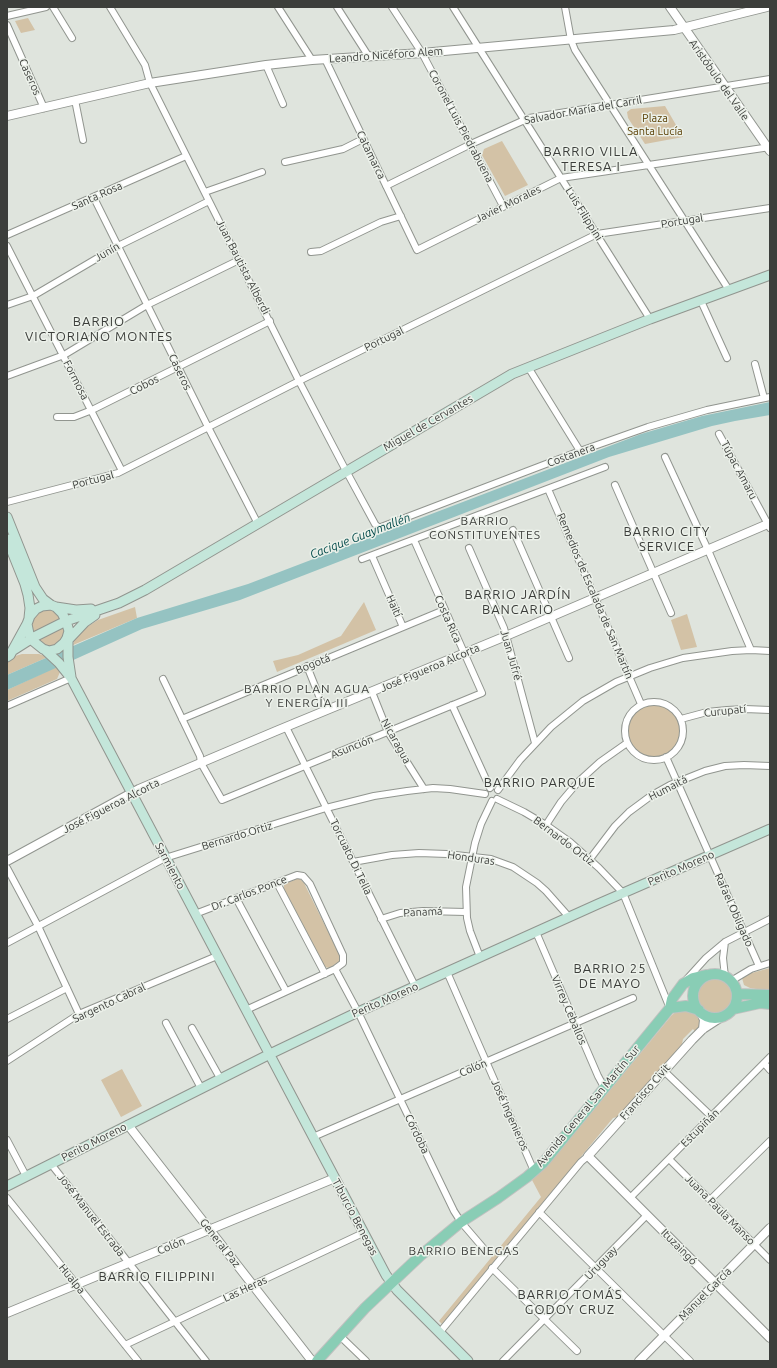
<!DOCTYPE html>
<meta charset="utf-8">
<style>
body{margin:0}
#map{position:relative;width:777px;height:1368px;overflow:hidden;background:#dfe4dd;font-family:Ubuntu,sans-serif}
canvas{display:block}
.frame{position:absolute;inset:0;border:8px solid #3c3e3b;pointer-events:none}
</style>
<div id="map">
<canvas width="777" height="1368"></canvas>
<div class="frame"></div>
</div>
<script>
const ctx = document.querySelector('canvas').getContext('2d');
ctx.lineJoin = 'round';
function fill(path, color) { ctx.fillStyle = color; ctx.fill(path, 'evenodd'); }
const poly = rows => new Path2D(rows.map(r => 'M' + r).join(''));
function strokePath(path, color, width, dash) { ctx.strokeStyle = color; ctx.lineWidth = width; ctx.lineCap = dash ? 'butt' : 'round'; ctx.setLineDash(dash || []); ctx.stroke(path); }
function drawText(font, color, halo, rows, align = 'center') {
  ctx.font = font + ' Ubuntu,sans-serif'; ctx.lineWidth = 3; ctx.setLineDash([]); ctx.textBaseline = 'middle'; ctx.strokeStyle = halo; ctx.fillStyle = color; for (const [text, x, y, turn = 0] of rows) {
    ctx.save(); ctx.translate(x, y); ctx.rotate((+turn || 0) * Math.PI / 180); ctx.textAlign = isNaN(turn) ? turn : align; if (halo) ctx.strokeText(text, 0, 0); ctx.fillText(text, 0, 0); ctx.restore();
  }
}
fill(poly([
 [28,18,35,30,21,33,15,21],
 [665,106,683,137,645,144,628,118,627,112,631,109],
 [502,141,528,185,505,196,482,155,484,149],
 [364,602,376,630,277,672,273,661,298,655,341,636],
 [135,607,137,618,73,645,75,638,87,627,98,620],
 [47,608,56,611,62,619,33,634,31,624,34,614],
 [687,614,697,647,681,650,671,620],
 [64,626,65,631,62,639,58,644,49,647,36,640],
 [22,654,39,654,48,657,7,675,7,661,15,656],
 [58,666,60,672,57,679,7,701,7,690],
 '625 731a29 29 0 1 1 58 0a29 29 0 1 1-58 0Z',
 [297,879,300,879,304,883,340,956,339,962,329,968,325,967,284,889,284,884],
 [770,968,770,991,750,988,744,985,742,978,748,974],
 '697 996a18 18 0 1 1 36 0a18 18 0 1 1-36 0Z',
 [685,1010,696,1014,701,1022,701,1024,696,1033,693,1029,683,1039,682,1044,621,1116,613,1118,442,1324,439,1321,541,1197,532,1180,559,1152,672,1015,676,1012],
 [122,1069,142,1106,121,1117,101,1080]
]), '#d3c2a6');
fill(poly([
 [770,402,770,415,735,421,712,426,609,457,240,600,142,629,7,690,7,675,137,618,248,584,641,434,702,416]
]), '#95c3c2');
const minor = poly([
 [53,7,72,38],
 [110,7,145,65,150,83,299,381,344,467,375,524,378,527,381,527,580,451,648,427,707,410,770,397],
 [278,7,312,60],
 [337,7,369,57],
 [392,7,422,53,503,206],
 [453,7,650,319],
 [565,7,571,40,575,50,729,290],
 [7,16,46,7],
 [7,25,44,108],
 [325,59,417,250,561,178,770,147],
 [266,65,283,104],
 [75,100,83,140],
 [285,162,343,149,363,139],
 [386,186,471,144,529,118,770,79],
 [205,192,262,172],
 [94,198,208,427,258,524],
 [7,235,186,156],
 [7,246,122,471],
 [311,252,321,251,381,222,401,216],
 [701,301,727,358],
 [7,305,33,296,118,246,209,201],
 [755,364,764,398],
 [528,367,580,451],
 [7,376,64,355,147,305,239,260],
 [57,417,74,417,92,410,270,321],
 [719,434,770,528],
 [665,457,708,550,751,650],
 [615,485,671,613],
 [548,489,641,704],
 [7,502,118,473,299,381,597,234,770,208],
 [513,530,569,658],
 [469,548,504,628,535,743],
 [372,556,403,627],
 [362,559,605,467],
 [307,666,325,711],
 [163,679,200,756,201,763,222,800,482,693,414,540],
 [372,692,388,732,424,789],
 '625 731a29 29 0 1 1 58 0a29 29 0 1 1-58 0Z',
 [452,705,490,788],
 [7,706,71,678],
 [182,719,444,610],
 [681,719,707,712,727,710,745,709,770,710],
 [286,727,415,986],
 [666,757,759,966],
 [498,790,520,760,551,727,583,701,616,682,650,668,683,658,732,651,751,650,770,651],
 [497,799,524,812,546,825,570,842,599,868,623,893,669,1006],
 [546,825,561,802,578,782,600,762,627,743],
 [590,859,615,826,629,812,652,795,670,785,705,771,725,766,744,765,770,766],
 [353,862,392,855,419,853,447,854,491,859,513,867,537,883,546,891,569,917],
 [7,868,38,926,79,1014],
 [277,883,325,974],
 [236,898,286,991],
 [195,914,297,875,303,876,310,884,343,955,343,963,335,969,246,1010],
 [381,919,400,913,423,911,466,912],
 [536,932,598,1076,604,1087],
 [7,943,165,858,326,808,374,796,407,791,433,788,450,789,485,794],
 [480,957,470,931,467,918,466,887,475,843,481,824,492,801],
 [335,969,358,1012,454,1211,461,1222,485,1250],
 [447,972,534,1171],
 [725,977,723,958,725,942],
 [687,979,706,958,725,942,770,919],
 [731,981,751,969,770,963],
 [7,1019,67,988],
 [166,1023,201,1088],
 [192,1028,220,1078],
 [7,1061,79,1014,217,956],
 [764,1063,770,1070],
 [664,1071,711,1116],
 [313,1137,633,998],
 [7,1140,26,1176],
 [669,1159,770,1260],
 [51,1164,206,1361],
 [7,1198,138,1361],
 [630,1198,770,1057],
 [710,1200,770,1141],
 [539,1212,690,1361],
 [492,1268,577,1351],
 [440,1332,581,1162,588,1156],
 [340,1336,366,1361],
 [125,1345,363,1233],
 [503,1361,647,1215]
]);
const tertiary = poly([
 [670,7,770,151],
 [7,116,150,83,266,65,312,60,422,53,674,30,767,7],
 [7,861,139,789,276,731,506,636,770,523],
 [701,1012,704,1020,703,1029],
 [723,1016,703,1029,692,1040,588,1156,770,1338],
 [128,1125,312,1361],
 [7,1313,335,1178],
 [639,1361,770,1228]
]);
const secondary = poly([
 [7,517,35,587,43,599,51,605],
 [7,539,25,584,28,595,30,608,29,618],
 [51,605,56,607,62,613,66,621,69,631,67,638,64,643,57,649,49,651,43,649,33,641,29,634,27,624,30,616,36,609,42,606,51,605],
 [56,607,76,610,91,609],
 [68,636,68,657,71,677],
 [68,640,85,622,95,615],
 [45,650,59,663,71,678,386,1275,397,1290,468,1361],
 [12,651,34,637,66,621,119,603,145,590,512,374,650,319,770,275],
 [7,657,10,655,27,624],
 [7,1186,270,1054,358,1012,598,904,770,829]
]);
const primary = poly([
 '693 996a22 22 0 1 1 44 0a22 22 0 1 1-44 0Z',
 [737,994,770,995],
 [670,1008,672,999,683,984,693,978,706,975],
 [733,1009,760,1003,770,1004],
 [317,1361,365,1308,420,1256,461,1222,498,1198,527,1177,543,1163,670,1008,686,1006,699,1010]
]);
strokePath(minor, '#91958f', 8);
strokePath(tertiary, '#91958f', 10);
strokePath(secondary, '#91958f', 11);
strokePath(primary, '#c1c1c0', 12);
strokePath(minor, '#fff', 6);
strokePath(tertiary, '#fff', 8);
strokePath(secondary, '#c4e6da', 9);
strokePath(primary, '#89cdb5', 10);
drawText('11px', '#3c3e3b', '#ecf1ea', [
 ["Leandro Nicéforo Alem",386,55,-4],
 ["Caseros",30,77,66],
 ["Aristóbulo del Valle",719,80,55],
 ["Salvador María del Carril",583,110,-10],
 ["Coronel Luis Piedrabuena",461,126,62],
 ["Catamarca",371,155,64],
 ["Santa Rosa",97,196,-24],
 ["Javier Morales",508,204,-26],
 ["Luis Filippini",584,214,58],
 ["Portugal",682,221,-9],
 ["Junín",107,252,-30],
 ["Juan Bautista Alberdi",243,267,63],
 ["Portugal",384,339,-26],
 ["Caseros",180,372,64],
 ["Formosa",76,380,63],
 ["Cobos",144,385,-27],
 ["Miguel de Cervantes",428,423,-30],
 ["Costanera",571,455,-20],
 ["Túpac Amaru",739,470,62],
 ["Portugal",93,480,-15],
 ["Remedios de Escalada de San Martín",595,596,67],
 ["Haití",394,606,66],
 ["Costa Rica",448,619,66],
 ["Juan Jufré",511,655,74],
 ["Bogotá",313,664,-22],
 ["José Figueroa Alcorta",430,668,-23],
 ["Curupatí",725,711,-6],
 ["Nicaragua",396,741,61],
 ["Asunción",352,747,-22],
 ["Humaitá",668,788,-27],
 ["José Figueroa Alcorta",111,806,-27],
 ["Bernardo Ortiz",237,836,-17],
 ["Bernardo Ortiz",564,841,37],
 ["Torcuato Di Tella",351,857,64],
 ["Honduras",471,858,8],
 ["Sarmiento",170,866,62],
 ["Perito Moreno",681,868,-24],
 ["Dr. Carlos Ponce",249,893,-21],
 ["Rafael Obligado",734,910,66],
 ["Panamá",423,912,-3],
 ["Perito Moreno",385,1000,-24],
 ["Sargento Cabral",109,1003,-25],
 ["Virrey Ceballos",569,1010,67],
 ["Colón",473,1068,-23],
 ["Francisco Civit",645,1092,-49],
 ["Avenida General San Martín Sur",588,1106,-50],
 ["José Ingenieros",510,1115,66],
 ["Estupiñán",700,1128,-45],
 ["Córdoba",417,1134,64],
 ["Perito Moreno",94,1142,-27],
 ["Juana Paula Manso",720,1210,45],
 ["José Manuel Estrada",91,1215,52],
 ["Tiburcio Benegas",355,1217,62],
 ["General Paz",220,1243,52],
 ["Colón",171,1246,-22],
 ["Ituzaingó",679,1247,45],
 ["Uruguay",601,1263,-46],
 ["Hualpa",72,1279,51],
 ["Las Heras",245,1289,-25],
 ["Manuel García",705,1294,-45]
]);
drawText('11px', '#5b4005', '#ecf1ea', [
 ["Plaza",655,118],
 ["Santa Lucía",655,131]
]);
ctx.letterSpacing = '1px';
drawText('12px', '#3c3e3b', '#ecf1ea', [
 ["BARRIO",485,521],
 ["CONSTITUYENTES",485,535],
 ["BARRIO PLAN AGUA",307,689],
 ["Y ENERGÍA III",307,703],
 ["BARRIO BENEGAS",464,1251]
]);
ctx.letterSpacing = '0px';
drawText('italic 12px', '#044b4b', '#ecf1ea', [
 ["Cacique Guaymallén",360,536,-21]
]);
ctx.letterSpacing = '1px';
drawText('13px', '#3c3e3b', '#ecf1ea', [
 ["BARRIO VILLA",591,152],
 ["TERESA I",591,167],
 ["BARRIO",99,322],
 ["VICTORIANO MONTES",99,337],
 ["BARRIO CITY",667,532],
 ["SERVICE",667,547],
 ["BARRIO JARDÍN",518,595],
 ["BANCARIO",518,610],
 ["BARRIO PARQUE",540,783],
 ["BARRIO 25",610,969],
 ["DE MAYO",610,984],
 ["BARRIO FILIPPINI",157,1277],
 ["BARRIO TOMÁS",570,1295],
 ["GODOY CRUZ",570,1310]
]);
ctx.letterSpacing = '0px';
</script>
